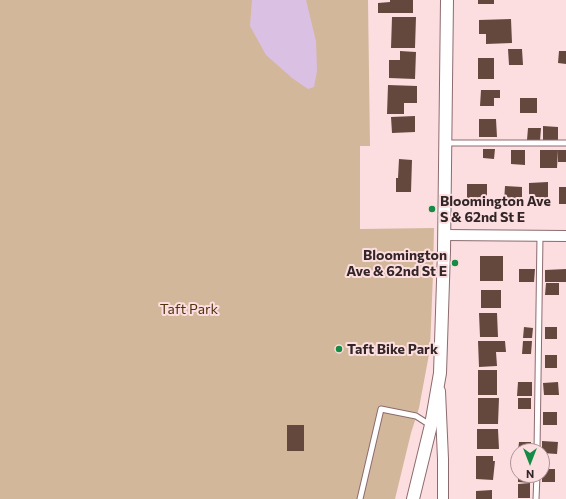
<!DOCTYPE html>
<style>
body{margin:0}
#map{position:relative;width:566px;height:499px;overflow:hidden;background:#fddee0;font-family:Commissioner,sans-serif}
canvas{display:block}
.north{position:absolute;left:510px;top:443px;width:40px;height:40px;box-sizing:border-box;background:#fddee0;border:1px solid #ac9496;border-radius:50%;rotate:180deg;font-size:11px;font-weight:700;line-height:16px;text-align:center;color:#332627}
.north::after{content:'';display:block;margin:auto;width:14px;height:18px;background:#158b45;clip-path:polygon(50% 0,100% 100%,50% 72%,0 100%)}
</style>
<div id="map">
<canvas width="566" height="499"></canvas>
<div class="north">N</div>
</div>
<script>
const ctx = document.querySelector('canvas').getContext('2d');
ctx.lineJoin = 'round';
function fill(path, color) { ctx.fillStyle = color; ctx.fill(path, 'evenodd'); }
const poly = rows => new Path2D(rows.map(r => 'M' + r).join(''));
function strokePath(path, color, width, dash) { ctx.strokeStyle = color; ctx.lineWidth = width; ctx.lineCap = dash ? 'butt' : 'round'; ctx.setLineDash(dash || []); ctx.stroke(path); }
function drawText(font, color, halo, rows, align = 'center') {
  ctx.font = font + ' Commissioner,sans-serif'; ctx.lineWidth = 4; ctx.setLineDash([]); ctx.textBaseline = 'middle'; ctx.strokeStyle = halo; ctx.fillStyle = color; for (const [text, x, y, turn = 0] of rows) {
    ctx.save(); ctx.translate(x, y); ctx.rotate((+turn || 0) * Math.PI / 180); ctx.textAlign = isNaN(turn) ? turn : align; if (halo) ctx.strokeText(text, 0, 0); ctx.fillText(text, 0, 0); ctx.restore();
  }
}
fill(poly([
 [0,0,368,0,370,146,360,146,360,229,434,228,433,274,430,349,419,408,411,433,395,499,0,499]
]), '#d2b79b');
fill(poly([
 [252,0,306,0,316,41,317,71,314,87,308,89,292,78,266,55,250,26]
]), '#dac1e3');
fill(poly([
 [390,0,413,0,413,13,378,13,378,3,390,2],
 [478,0,494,0,494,4,478,4],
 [392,17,416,17,415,48,391,48],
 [511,19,512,43,486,44,486,34,479,34,479,20],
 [508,49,522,49,523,65,509,65],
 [400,51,416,52,415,79,389,78,389,60,400,60],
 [559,51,566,51,566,64,558,63],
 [478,58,494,58,494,79,478,79],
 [388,85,417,86,417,103,404,103,404,114,387,114],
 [481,90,500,90,500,98,494,98,494,106,480,106],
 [520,98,537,98,537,113,520,113],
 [415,116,415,132,392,133,391,117],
 [479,119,496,119,497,137,479,137],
 [543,126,558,127,558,141,543,141],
 [528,128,541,128,540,141,527,140],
 [483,149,495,149,494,159,483,158],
 [511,150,525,150,525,165,511,164],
 [540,150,558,150,557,168,540,168],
 [558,150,566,150,566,162,558,162],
 [399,159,412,160,411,192,396,192,396,178,398,178],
 [548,182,548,198,529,199,529,183],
 [467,184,487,184,487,199,476,199,476,203,467,203],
 [505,186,522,187,522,202,504,202],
 [559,187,566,187,566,204,559,204],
 [480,256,503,256,503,281,480,281],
 [519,269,535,269,534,282,519,282],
 [566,269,566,282,545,282,545,270],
 [546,283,559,283,559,295,545,295],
 [481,290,501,290,501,308,481,308],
 [479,313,497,313,498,337,480,337],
 [524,327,533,328,532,338,523,338],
 [545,327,557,327,557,339,545,339],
 [478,341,505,341,506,352,496,352,497,366,479,367],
 [523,341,532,341,531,354,522,354],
 [545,355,557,355,557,368,545,368],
 [478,370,497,370,497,395,478,395],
 [518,382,532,382,532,396,517,396],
 [558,382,559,395,544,395,543,383],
 [478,398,499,398,498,424,478,424],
 [518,398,531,398,531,409,518,409],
 [543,412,557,412,557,425,543,425],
 [287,425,304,425,304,451,287,451],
 [477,429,498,429,499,449,477,449],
 [542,441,558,442,557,454,542,453],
 [519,442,531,442,531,451,518,451],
 [476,456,493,456,493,461,495,461,493,480,476,479],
 [542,469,555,469,555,482,542,482],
 [518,475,530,475,530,483,518,482],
 [530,483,530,498,518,498,518,484],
 [492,490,492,499,476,499,476,491]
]), '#64483e');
const service = poly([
 [446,143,566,143],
 [537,451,540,236],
 [360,499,381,409,416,416,430,425],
 [536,499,537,475]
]);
const minor = poly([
 [444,235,566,236],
 [440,391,443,459,443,499]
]);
const tertiary = poly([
 [413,499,431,425,440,373,444,251,447,0]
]);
strokePath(service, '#8c6b6e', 7);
strokePath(minor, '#8c6b6e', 12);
strokePath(tertiary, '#8c6b6e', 14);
strokePath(service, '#fff', 5);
strokePath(minor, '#fff', 10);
strokePath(tertiary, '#fff', 12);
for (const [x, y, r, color] of [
 [432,209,4,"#158b45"],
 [455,263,4,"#158b45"],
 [339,349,4,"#158b45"]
]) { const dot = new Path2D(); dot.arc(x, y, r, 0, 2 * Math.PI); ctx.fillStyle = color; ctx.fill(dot); strokePath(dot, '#fddee0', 1.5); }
drawText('bold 14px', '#332627', '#fddee0', [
 ["Bloomington Ave",440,201],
 ["S & 62nd St E",440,217],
 ["Bloomington",447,255,"right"],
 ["Ave & 62nd St E",447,271,"right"],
 ["Taft Bike Park",347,349]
], 'left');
drawText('14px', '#51330d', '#fddee0', [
 ["Taft Park",189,309]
]);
</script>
